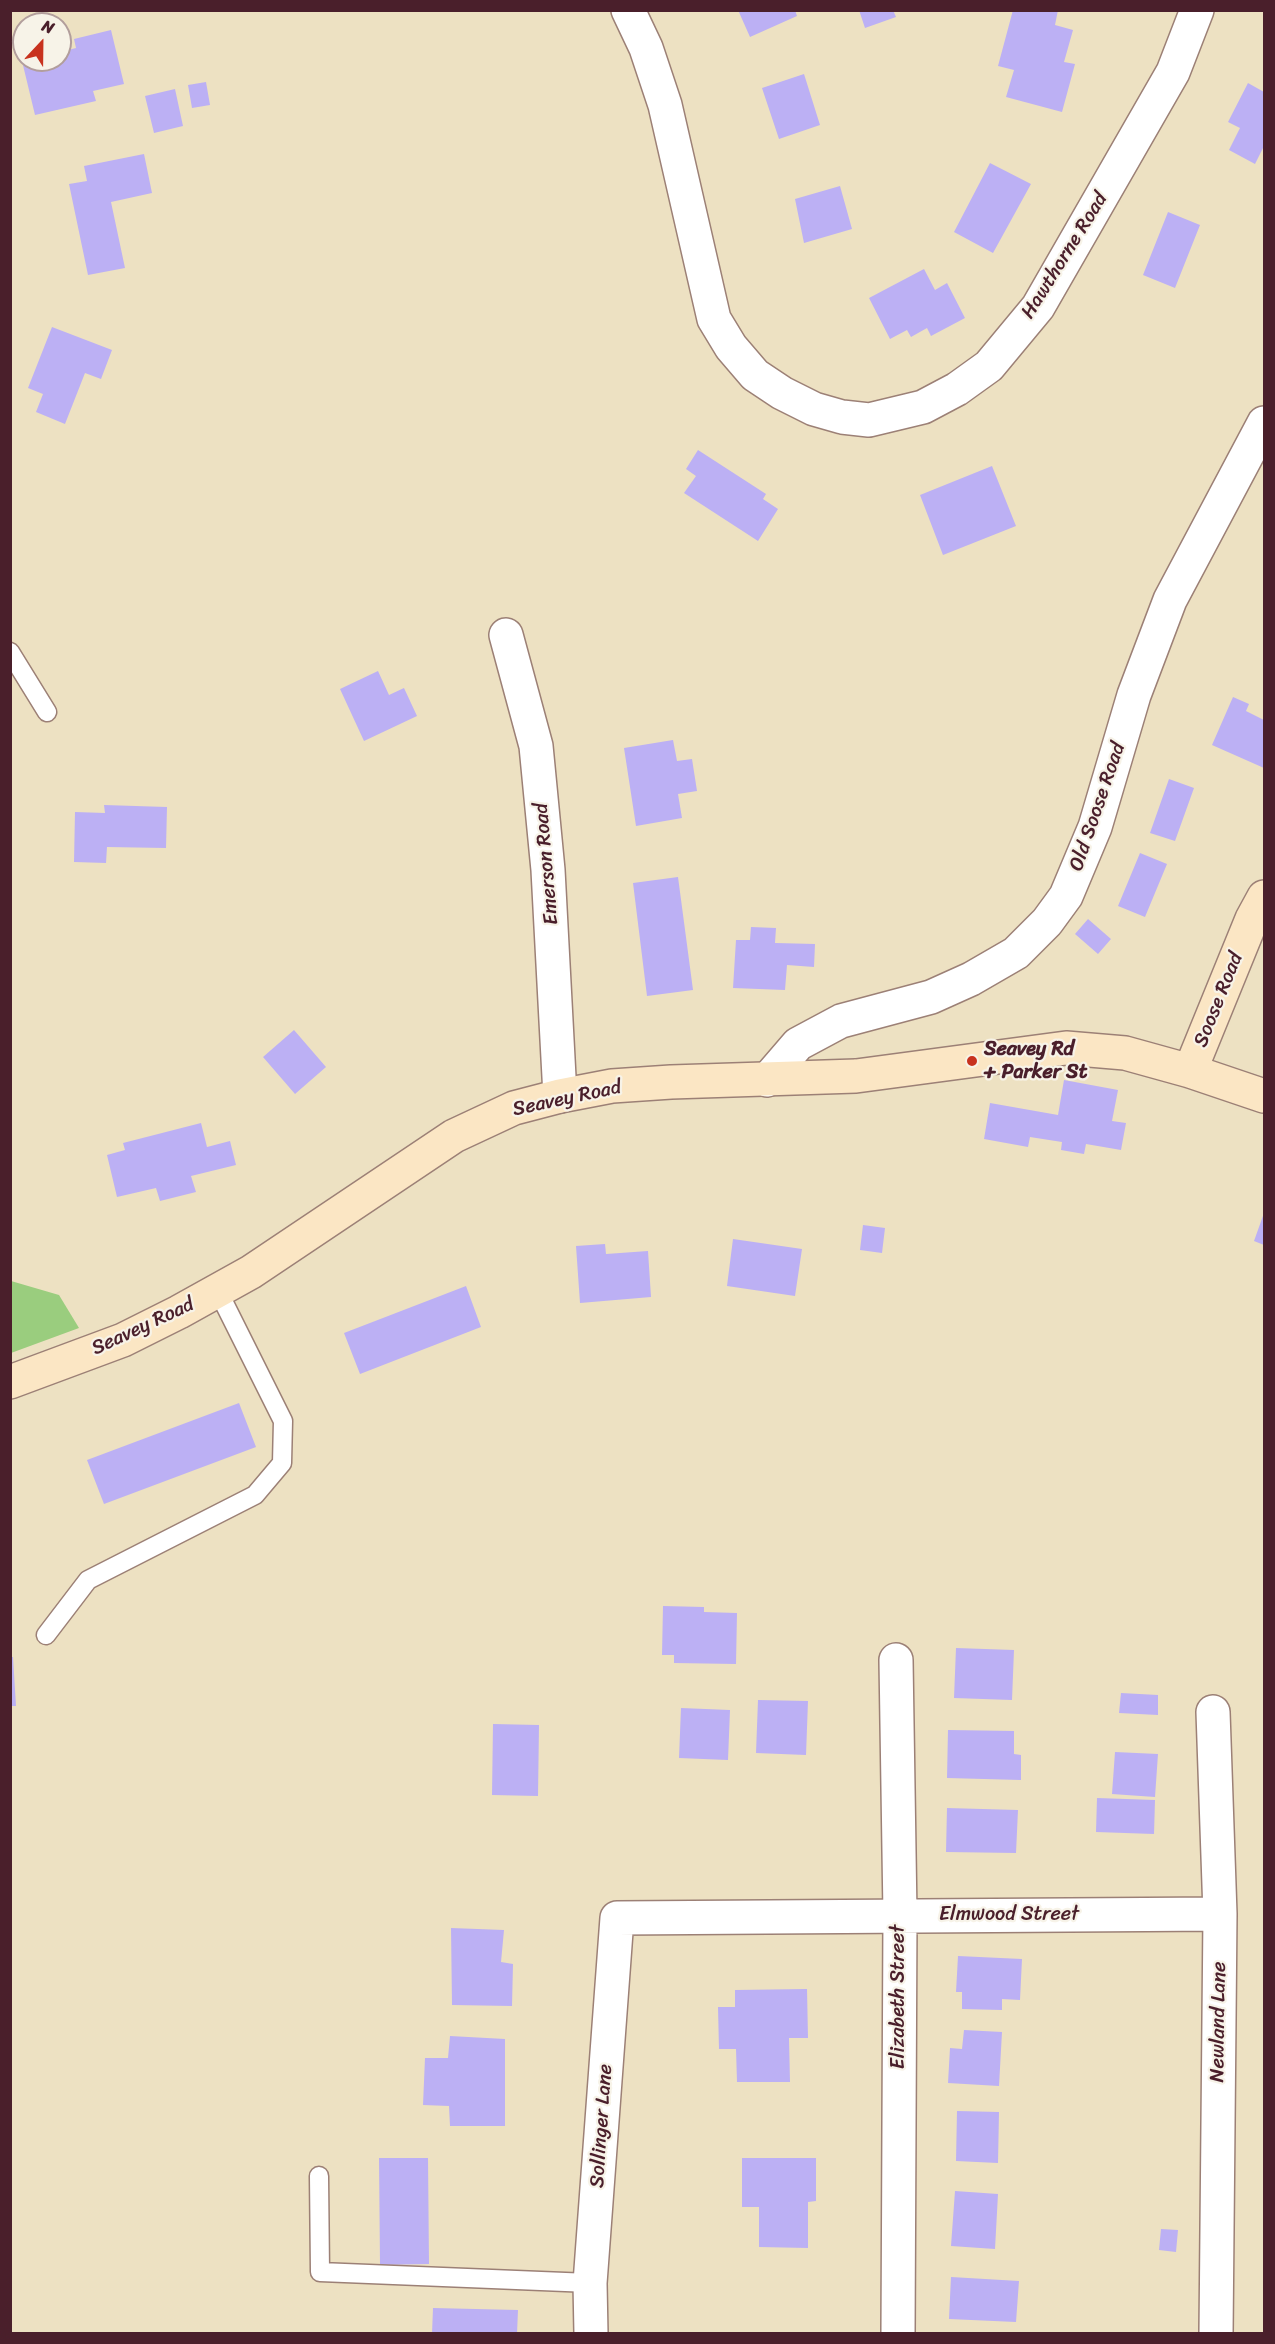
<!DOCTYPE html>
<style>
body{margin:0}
#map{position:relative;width:1275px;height:2344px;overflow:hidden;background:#ede1c2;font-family:Sriracha,sans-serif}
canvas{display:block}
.frame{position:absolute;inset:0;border:12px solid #4a1f2b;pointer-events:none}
.north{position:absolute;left:12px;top:12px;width:60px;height:60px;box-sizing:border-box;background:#f7f3e8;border:2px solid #b29e9c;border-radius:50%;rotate:22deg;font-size:16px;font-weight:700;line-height:24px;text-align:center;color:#4a1f2b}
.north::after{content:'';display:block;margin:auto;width:21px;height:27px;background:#c8321e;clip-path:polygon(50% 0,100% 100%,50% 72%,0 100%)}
</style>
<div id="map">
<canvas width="1275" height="2344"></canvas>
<div class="frame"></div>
<div class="north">N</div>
</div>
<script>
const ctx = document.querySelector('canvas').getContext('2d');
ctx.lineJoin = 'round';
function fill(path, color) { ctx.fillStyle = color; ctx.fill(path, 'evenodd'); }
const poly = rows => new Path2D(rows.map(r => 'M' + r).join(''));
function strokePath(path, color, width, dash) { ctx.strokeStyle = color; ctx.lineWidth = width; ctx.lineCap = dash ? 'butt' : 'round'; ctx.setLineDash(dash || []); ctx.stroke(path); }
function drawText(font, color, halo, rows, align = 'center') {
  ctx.font = font + ' Sriracha,sans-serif'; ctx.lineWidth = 4.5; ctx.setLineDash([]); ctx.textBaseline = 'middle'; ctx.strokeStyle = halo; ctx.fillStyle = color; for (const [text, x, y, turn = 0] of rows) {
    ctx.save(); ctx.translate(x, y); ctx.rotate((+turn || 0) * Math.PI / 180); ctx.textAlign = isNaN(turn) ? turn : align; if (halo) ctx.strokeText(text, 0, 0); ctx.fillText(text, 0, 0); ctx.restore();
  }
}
fill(poly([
 [11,1281,59,1295,79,1328,11,1353]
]), '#9acd7e');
fill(poly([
 [738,10,795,10,797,16,750,37],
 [859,10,893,10,896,17,865,28],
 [1013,10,1058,10,1055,25,1073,30,1064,62,1075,64,1062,112,1006,97,1014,70,998,66],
 [111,30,124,84,93,91,96,101,35,115,22,61,60,60,60,52,76,48,74,39],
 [804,74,820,125,779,139,762,88],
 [206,82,210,105,192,108,188,85],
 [1248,83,1264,92,1264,146,1255,164,1229,150,1240,128,1228,122],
 [175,89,183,126,154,133,145,96],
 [144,154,152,193,111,202,125,268,88,275,69,184,87,181,84,166],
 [990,163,1031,184,993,253,954,232],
 [840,186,852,229,804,243,795,199],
 [1168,212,1200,225,1175,288,1143,275],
 [924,269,935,290,947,283,965,318,931,336,927,328,911,337,907,330,890,339,869,298],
 [52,327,112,350,101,379,85,373,65,424,36,412,43,394,28,388],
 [698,450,766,494,763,499,778,509,758,541,684,493,696,476,686,469],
 [992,466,1016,526,943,555,920,495],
 [378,671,389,695,404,688,417,716,364,741,340,689],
 [1233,697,1249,704,1246,711,1264,720,1264,768,1212,745],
 [673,740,677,761,692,759,697,791,678,794,682,818,636,826,624,748],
 [1169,779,1194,788,1175,841,1150,833],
 [104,805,167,807,166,848,107,847,106,863,74,862,75,812,105,813],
 [1140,853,1167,864,1145,917,1118,906],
 [678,877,693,990,647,996,633,883],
 [1088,919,1111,939,1098,954,1075,934],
 [751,927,776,928,775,943,815,944,814,967,787,965,785,990,733,988,736,940,750,940],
 [294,1030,326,1067,295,1094,263,1057],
 [1064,1080,1118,1090,1112,1121,1126,1123,1121,1150,1086,1144,1084,1154,1061,1150,1062,1142,1030,1137,1028,1147,984,1139,990,1103,1058,1115],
 [201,1123,207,1147,230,1141,236,1165,191,1176,196,1192,160,1201,156,1188,117,1197,107,1155,125,1150,123,1143],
 [1264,1213,1264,1245,1254,1241],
 [863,1225,885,1228,882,1253,860,1250],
 [733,1239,802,1249,795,1296,727,1286],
 [605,1244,606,1254,648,1251,651,1297,580,1303,576,1246],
 [466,1286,481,1327,360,1374,344,1333],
 [239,1403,256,1447,104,1504,87,1460],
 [663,1606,704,1607,704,1612,737,1613,736,1664,674,1663,674,1655,662,1655],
 [956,1648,1014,1650,1012,1700,954,1698],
 [10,1657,13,1657,16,1706,10,1706],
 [1121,1693,1158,1695,1158,1715,1119,1713],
 [758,1700,808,1701,806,1755,756,1753],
 [681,1708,730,1710,728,1760,679,1758],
 [493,1724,539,1725,538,1796,492,1795],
 [948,1730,1014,1731,1014,1754,1021,1755,1021,1780,947,1778],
 [1115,1752,1158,1754,1155,1797,1112,1794],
 [1097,1798,1155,1800,1154,1834,1096,1832],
 [947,1808,1018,1810,1016,1853,946,1852],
 [451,1928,504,1930,501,1962,513,1964,512,2006,452,2005],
 [958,1956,1022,1959,1020,2000,1002,1999,1002,2010,962,2009,962,1992,956,1992],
 [807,1989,808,2038,789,2038,790,2082,737,2082,736,2049,719,2049,718,2007,735,2007,735,1990],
 [964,2030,1002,2032,999,2086,948,2083,950,2048,962,2049],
 [450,2036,505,2039,505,2126,450,2126,449,2106,423,2105,425,2058,448,2058],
 [957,2111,999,2112,998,2163,956,2161],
 [379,2158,428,2158,429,2264,380,2265],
 [742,2158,816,2158,816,2201,808,2202,808,2248,759,2247,759,2207,742,2207],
 [955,2191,998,2194,995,2249,951,2246],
 [1161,2229,1178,2230,1176,2252,1159,2250],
 [951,2277,1019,2281,1016,2322,949,2319],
 [433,2308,518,2310,517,2334,432,2334]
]), '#bcb0f4');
const lane = poly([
 [10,652,47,712],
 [46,1635,88,1580,255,1495,282,1463,283,1421,218,1291],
 [319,2176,320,2272,590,2283]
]);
const street = poly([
 [628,10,646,48,665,105,714,319,731,347,755,375,782,393,814,409,842,417,869,420,923,407,957,389,989,366,1038,307,1173,72,1197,10],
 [506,635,536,746,548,870,560,1096],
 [767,1080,798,1044,841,1021,931,997,971,979,1016,953,1047,922,1066,896,1095,827,1134,695,1170,600,1264,423],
 [896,1660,900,1915,898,2334],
 [1213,1712,1220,1914,1216,2334],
 [591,2334,590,2283,617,1918,1220,1914]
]);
const secondary = poly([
 [1190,1071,1252,919,1264,897],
 [10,1382,123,1340,179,1312,251,1272,454,1136,514,1108,560,1096,612,1086,671,1082,856,1076,1066,1048,1125,1053,1190,1071,1264,1096]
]);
strokePath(lane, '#9c8076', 21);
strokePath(street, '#9c8076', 36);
strokePath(secondary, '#9c8076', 36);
strokePath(lane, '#fff', 18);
strokePath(street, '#fff', 33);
strokePath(secondary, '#fbe6c4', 33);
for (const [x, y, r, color] of [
 [972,1061,6,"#c8321e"]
]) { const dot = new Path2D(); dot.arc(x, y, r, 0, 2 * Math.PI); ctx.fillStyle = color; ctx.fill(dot); strokePath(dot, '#f7f3e8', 2); }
drawText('20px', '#4a1f2b', '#f7f3e8', [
 ["Hawthorne Road",1065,256,-58],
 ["Old Soose Road",1098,807,-71],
 ["Emerson Road",547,864,-95],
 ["Soose Road",1219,1000,-68],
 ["Seavey Road",567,1099,-12],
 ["Seavey Road",143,1327,-25],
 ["Elmwood Street",1009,1915],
 ["Elizabeth Street",899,1997,-90],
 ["Newland Lane",1219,2022,-89],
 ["Sollinger Lane",602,2126,-86]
]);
drawText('bold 20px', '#4a1f2b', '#f7f3e8', [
 ["Seavey Rd",984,1050],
 ["+ Parker St",984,1073]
], 'left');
</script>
